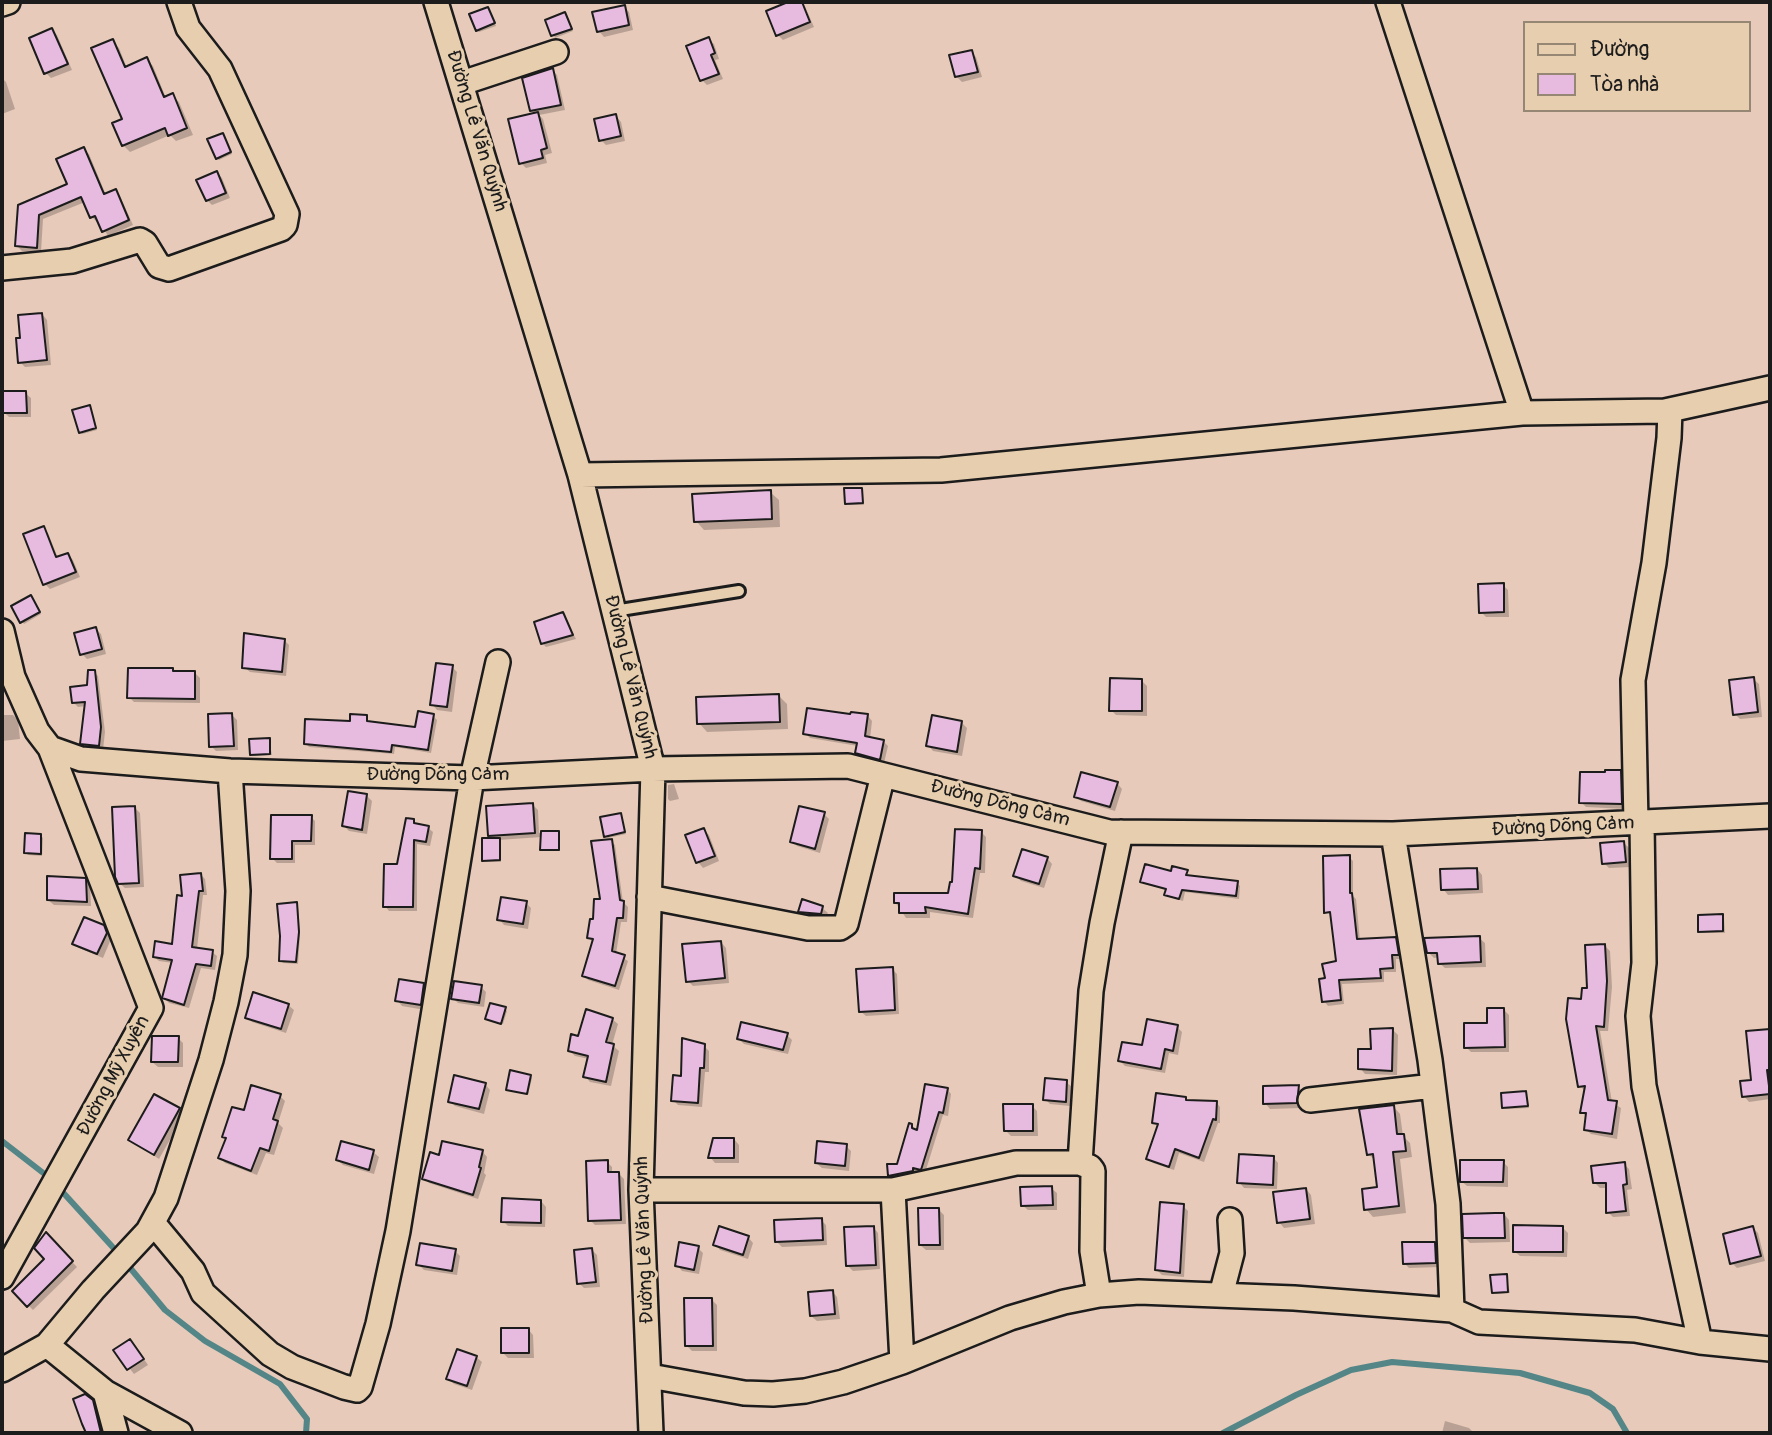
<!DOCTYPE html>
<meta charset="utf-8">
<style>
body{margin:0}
#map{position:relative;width:1772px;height:1435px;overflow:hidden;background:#e7cab9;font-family:Pangolin,sans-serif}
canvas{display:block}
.frame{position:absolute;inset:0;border:4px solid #1c1c1c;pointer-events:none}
.legend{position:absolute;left:1523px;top:21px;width:228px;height:91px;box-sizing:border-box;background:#e7ceaf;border:2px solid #968774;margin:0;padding:9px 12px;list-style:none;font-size:21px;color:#1c1c1c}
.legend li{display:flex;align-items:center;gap:14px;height:35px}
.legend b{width:35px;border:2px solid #968774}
</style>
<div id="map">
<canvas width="1772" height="1435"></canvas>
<div class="frame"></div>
<ul class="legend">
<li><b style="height:9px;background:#e7ceaf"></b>Đường</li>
<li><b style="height:19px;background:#e7badf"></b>Tòa nhà</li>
</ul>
</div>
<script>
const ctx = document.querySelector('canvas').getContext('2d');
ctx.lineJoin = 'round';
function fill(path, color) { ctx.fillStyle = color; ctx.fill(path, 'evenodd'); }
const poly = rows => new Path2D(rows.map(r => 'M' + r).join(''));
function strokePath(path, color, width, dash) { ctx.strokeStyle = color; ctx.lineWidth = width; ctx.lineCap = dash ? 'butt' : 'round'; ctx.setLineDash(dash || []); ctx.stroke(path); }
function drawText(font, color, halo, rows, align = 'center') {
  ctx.font = font + ' Pangolin,sans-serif'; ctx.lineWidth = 6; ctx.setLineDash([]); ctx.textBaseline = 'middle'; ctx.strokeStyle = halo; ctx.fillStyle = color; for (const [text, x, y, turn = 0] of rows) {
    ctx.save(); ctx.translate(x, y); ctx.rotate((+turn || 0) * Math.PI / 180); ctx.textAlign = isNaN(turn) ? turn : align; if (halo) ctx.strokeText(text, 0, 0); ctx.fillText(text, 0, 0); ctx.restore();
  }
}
fill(poly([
 [793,2,802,2,804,4,814,27,783,40,778,35,768,12],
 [624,7,629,12,633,30,604,37,599,31],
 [488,9,496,26,479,32,477,30],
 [565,14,573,31,555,38,547,21],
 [52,30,57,35,72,70,51,78,46,73],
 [708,39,714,44,719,59,715,60,723,79,707,85,702,80],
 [112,41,119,48,127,68,146,59,153,66,166,98,172,95,179,102,193,135,176,141,170,135,130,152,123,145,124,120],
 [971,52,976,57,982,77,962,82,957,77],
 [552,70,557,75,565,110,539,115,543,119,552,153,545,155,547,163,526,168,521,163,535,114,531,111],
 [2,78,6,82,15,109,2,114],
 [616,116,621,122,625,141,606,145,601,140],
 [223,135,232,154,219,160,217,158],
 [84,150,89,154,106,195,115,191,120,196,133,225,108,236,99,221,97,222,92,217,85,202,43,219,41,252,22,251,17,246,20,206,69,185],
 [217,173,222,178,230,198,212,205,207,200],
 [42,314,47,320,51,365,25,367,20,362,22,340],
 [25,393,31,398,31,417,9,417,4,412],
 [90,407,97,430,82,434,80,432],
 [861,490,864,505,849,505,847,503],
 [770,492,779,500,780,527,704,530,696,521],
 [43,528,48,533,58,558,68,555,73,560,80,577,50,589,45,584],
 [1503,585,1508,590,1509,617,1486,617,1481,612],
 [32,599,41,614,24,624,13,607],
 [563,614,576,639,546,647,542,643],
 [96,629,101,634,106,654,87,659,82,654],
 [284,640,289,645,286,676,250,672,244,667],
 [452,667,457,672,452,712,437,710,432,704],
 [172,670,176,673,195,673,200,678,200,703,134,702,129,697],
 [94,672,98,676,105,732,103,750,86,747,82,743,86,706,78,707,74,703,88,687],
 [1753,679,1759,684,1762,717,1740,719,1735,714],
 [1142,681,1147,686,1147,716,1116,715,1111,710],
 [779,696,787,704,788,729,707,732,699,723],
 [2,711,3,715,13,715,18,720,20,739,2,741],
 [232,715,237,720,238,750,216,751,211,746],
 [433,716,437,720,431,753,395,747,394,754,309,747,305,743,366,717,370,724,417,728],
 [868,716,872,721,870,739,883,741,888,746,884,763,861,757,856,753,858,746,810,738,805,733],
 [962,723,967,728,962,756,933,751,928,745],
 [269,740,272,755,254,756,252,754],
 [1620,772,1625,777,1626,809,1586,807,1581,802],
 [1117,783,1122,789,1115,811,1081,801,1076,796],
 [674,784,679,799,670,801,668,799,668,785],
 [367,796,372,801,367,834,349,831,344,826],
 [533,805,538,810,539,833,558,833,560,835,560,851,544,851,542,849,542,837,498,840,501,842,501,862,486,862,483,860,495,840,490,835],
 [135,808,140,813,144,887,125,888,119,883],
 [620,814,626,834,608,838,605,836],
 [824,814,829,819,820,853,797,846,792,841],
 [311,817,315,821,315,845,295,845,295,863,277,863,272,858],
 [413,821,418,826,428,828,433,832,430,846,417,844,417,911,389,911,385,906],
 [704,830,709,835,719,861,703,868,698,862],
 [981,832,986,837,985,873,980,873,973,918,930,912,930,918,906,918,895,902,950,895],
 [41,836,43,838,42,856,28,855,26,853],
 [611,841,615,845,623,902,628,907,627,922,621,922,616,954,628,961,619,990,588,980,584,975,594,943,589,938,602,901],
 [1624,843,1629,848,1631,867,1609,868,1604,863],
 [1349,857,1353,861,1353,896,1356,899,1360,941,1395,939,1399,943,1402,959,1396,959,1396,972,1384,972,1384,982,1342,984,1344,1004,1328,1006,1324,1001,1327,979,1337,963,1333,916,1326,912],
 [1047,858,1052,864,1044,888,1021,881,1015,875],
 [1477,869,1482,875,1483,893,1448,895,1443,889],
 [1187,872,1190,877,1237,883,1240,886,1239,899,1185,892,1183,901,1169,897,1166,894,1167,890,1145,884,1142,881,1172,873],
 [201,875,205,879,207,895,203,895,197,949,212,952,217,956,215,970,201,968,189,1008,169,1003,164,998,173,963,159,961,154,957,173,946,184,898],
 [85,880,90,885,91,906,54,905,48,900],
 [526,903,531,908,528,929,504,925,499,919],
 [296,904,298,906,300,935,298,964,283,963,281,961],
 [822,908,828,913,826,918,805,916,800,911],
 [1722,916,1724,918,1725,933,1702,933,1700,931],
 [103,927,111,939,103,958,79,948,74,943],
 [1479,938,1485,943,1486,967,1445,968,1439,963,1439,957,1434,958,1428,952],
 [721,942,726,948,729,983,693,986,688,981],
 [1605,946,1610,951,1612,987,1608,1031,1600,1031,1612,1102,1621,1108,1617,1139,1591,1134,1585,1129,1587,1117,1582,1112,1586,1092,1580,1086,1583,1001],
 [892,969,897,974,899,1014,866,1016,860,1011],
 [423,985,429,990,425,1010,402,1006,397,1000],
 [481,987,486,992,484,1007,458,1003,453,998],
 [288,1005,294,1010,286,1033,252,1022,247,1017],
 [505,1009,507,1011,503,1024,489,1020],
 [1504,1010,1509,1015,1509,1052,1471,1052,1466,1047],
 [612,1019,618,1024,612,1045,619,1051,611,1086,590,1082,585,1076,589,1059,575,1056,570,1051,579,1038],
 [1177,1027,1182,1032,1178,1055,1169,1053,1165,1073,1125,1066,1120,1061],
 [1392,1029,1398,1035,1397,1075,1365,1074,1360,1068],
 [1770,1031,1770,1099,1749,1102,1744,1096,1753,1081,1748,1033],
 [787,1035,792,1040,788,1054,744,1044,739,1039],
 [178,1038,183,1043,183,1067,158,1067,152,1062],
 [704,1046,709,1051,709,1072,705,1072,702,1107,678,1105,673,1100,682,1078],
 [530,1076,532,1078,528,1095,508,1089],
 [1066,1082,1072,1087,1070,1106,1050,1104,1045,1099],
 [485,1084,490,1090,484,1114,455,1106,450,1101],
 [1298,1087,1303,1092,1301,1108,1270,1109,1265,1103],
 [947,1089,951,1094,948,1116,943,1115,925,1173,917,1172,917,1175,894,1180,889,1175,898,1165,911,1125,919,1132],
 [1526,1093,1529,1108,1506,1109,1504,1107],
 [280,1096,285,1101,278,1123,283,1128,274,1155,266,1153,257,1175,225,1163,220,1157,227,1139,245,1112],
 [1186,1099,1189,1102,1216,1102,1220,1107,1220,1123,1218,1123,1204,1162,1179,1153,1174,1170,1153,1163,1148,1158,1159,1127,1154,1122],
 [1032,1106,1037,1111,1038,1136,1011,1136,1005,1130],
 [1393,1106,1400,1114,1403,1136,1410,1143,1412,1157,1400,1159,1406,1213,1373,1217,1366,1209,1379,1189,1376,1161,1368,1154],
 [179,1110,184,1115,159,1159,130,1140],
 [734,1139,739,1145,739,1163,715,1163,710,1157],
 [846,1146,851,1151,849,1171,822,1168,816,1163],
 [482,1151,487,1157,484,1173,486,1175,478,1199,429,1183,424,1178,440,1157],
 [373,1152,379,1157,374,1174,343,1165,338,1160],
 [1273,1157,1278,1163,1277,1189,1244,1188,1239,1182],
 [607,1162,612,1167,612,1174,619,1174,624,1179,626,1224,595,1225,590,1220],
 [1503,1162,1508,1167,1508,1187,1467,1186,1461,1181],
 [1624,1164,1629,1169,1632,1189,1627,1190,1630,1216,1613,1217,1608,1212,1607,1188,1600,1188,1595,1183],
 [1051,1188,1057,1193,1057,1210,1028,1210,1022,1205],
 [1306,1189,1311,1195,1315,1224,1284,1228,1279,1222],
 [541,1201,546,1207,545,1227,508,1226,503,1221],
 [1183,1206,1188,1211,1184,1277,1162,1275,1157,1270],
 [939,1210,944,1215,944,1250,926,1250,920,1245],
 [1504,1214,1509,1220,1510,1242,1470,1243,1465,1238],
 [821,1220,826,1225,827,1245,782,1247,776,1241],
 [873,1227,878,1233,880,1269,853,1271,848,1266],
 [1563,1228,1568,1233,1567,1257,1520,1256,1514,1251],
 [1753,1228,1758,1233,1765,1261,1737,1268,1732,1263],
 [46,1235,77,1267,33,1310,14,1291,46,1259],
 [748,1237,753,1243,748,1259,720,1250,715,1244],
 [1435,1243,1439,1247,1440,1267,1409,1268,1405,1264],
 [698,1248,703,1253,699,1274,682,1271,677,1265],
 [592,1250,597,1255,600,1287,584,1288,579,1283],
 [455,1251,460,1256,457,1275,424,1270,418,1264],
 [1506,1276,1510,1293,1496,1294,1494,1292],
 [832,1291,837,1297,840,1319,817,1321,811,1316],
 [711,1299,717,1305,717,1351,692,1351,687,1346],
 [528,1329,533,1335,534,1358,508,1358,503,1353],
 [135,1346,148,1365,134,1374,116,1351],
 [476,1357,482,1362,472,1390,454,1384,448,1378],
 [1445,1421,1469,1428,1474,1433,1442,1433]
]), '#0003');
strokePath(poly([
 [2,1141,51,1179],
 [58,1187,119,1254],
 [126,1263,165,1310,205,1341,280,1384,307,1419,306,1433],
 [1223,1433,1296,1395,1351,1370,1392,1362,1520,1373,1590,1393,1613,1409,1627,1433]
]), '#548587', 6);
const building = poly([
 [788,2,802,2,810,22,776,36,766,11,788,2],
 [625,5,629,25,597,32,592,12,625,5],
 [488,7,495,23,476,31,469,14,488,7],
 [565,12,572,29,551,36,545,20,565,12],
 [52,28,68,64,44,74,29,38,52,28],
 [709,37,715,53,711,55,719,74,700,81,686,46,709,37],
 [113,39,125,67,147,57,164,97,173,93,187,128,168,136,165,128,122,146,112,123,122,119,91,48,113,39],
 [972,50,978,72,955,77,949,55,972,50],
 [553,68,561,105,530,111,522,78,553,68],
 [538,112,547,148,541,150,543,158,519,164,508,119,538,112],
 [616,114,621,136,599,141,594,119,616,114],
 [223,133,231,152,216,159,207,139,223,133],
 [84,147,104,194,116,189,129,220,102,232,95,216,90,218,81,197,39,215,37,248,15,246,18,205,67,184,56,159,84,147],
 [217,171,226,193,206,201,196,180,217,171],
 [42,313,47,360,18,363,16,338,20,338,18,315,42,313],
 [2,391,26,391,27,413,2,413,2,391],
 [90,405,96,428,79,433,72,410,90,405],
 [844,488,862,488,863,503,845,504,844,488],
 [771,490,772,519,694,522,692,494,771,490],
 [44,526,56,557,68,553,76,572,43,585,23,534,44,526],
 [1504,583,1504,612,1479,613,1478,584,1504,583],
 [31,595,40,612,20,623,11,606,31,595],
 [563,612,573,635,541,644,534,622,563,612],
 [96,627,102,649,80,655,74,633,96,627],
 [244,633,285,639,282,672,242,668,244,633],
 [436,663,453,665,447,707,430,705,436,663],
 [128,668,173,668,173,671,195,671,195,699,127,698,128,668],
 [88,670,95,670,101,727,99,746,80,744,85,702,72,703,70,687,87,685,88,670],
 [1754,677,1758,712,1733,715,1729,680,1754,677],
 [1110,678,1142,679,1142,711,1109,711,1110,678],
 [779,694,780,722,697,724,696,697,779,694],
 [807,708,850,714,851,712,868,714,865,736,884,740,880,760,855,753,857,743,803,734,807,708],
 [418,711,434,714,428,750,392,745,391,752,304,744,305,719,350,721,350,714,367,715,367,721,415,727,418,711],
 [232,713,234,746,209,747,208,714,232,713],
 [932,715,962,721,957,752,926,746,932,715],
 [270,738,270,754,250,755,249,739,270,738],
 [1605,770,1621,770,1622,804,1579,803,1580,772,1605,772,1605,770],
 [1081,772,1118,782,1110,807,1074,797,1081,772],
 [348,791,367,794,362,830,342,826,348,791],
 [533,803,535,833,488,836,486,806,533,803],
 [135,806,139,883,118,884,115,877,112,807,135,806],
 [799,806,825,812,815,849,790,842,799,806],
 [621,813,625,832,604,837,600,817,621,813],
 [271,815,312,815,311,841,292,841,292,859,270,859,271,815],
 [406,818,414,819,414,823,429,826,426,842,414,840,413,907,383,907,384,864,397,864,406,818],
 [704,828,715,856,696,863,685,835,704,828],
 [955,829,982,830,980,869,975,868,968,914,925,907,926,913,899,913,899,903,894,903,894,893,948,893,950,882,952,882,955,829],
 [541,831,559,831,559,850,540,850,541,831],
 [25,833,41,834,41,854,24,853,25,833],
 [482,838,500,838,500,860,482,861,482,838],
 [612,839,620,900,624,901,623,918,617,918,612,951,625,955,615,986,582,976,593,939,587,938,590,919,593,919,594,899,600,899,591,841,612,839],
 [1624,841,1626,862,1602,864,1600,843,1624,841],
 [1022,849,1048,857,1039,884,1013,876,1022,849],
 [1350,855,1350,893,1352,893,1357,939,1396,937,1399,955,1392,955,1393,968,1380,969,1381,978,1339,980,1341,1000,1322,1002,1319,979,1325,978,1322,964,1336,961,1330,912,1324,913,1323,856,1350,855],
 [1145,864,1171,871,1172,866,1188,870,1186,875,1238,881,1236,896,1182,890,1179,899,1164,895,1166,889,1140,882,1145,864],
 [1477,868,1478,889,1441,890,1440,869,1477,868],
 [201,873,203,891,199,891,192,947,213,950,211,966,196,964,184,1005,162,998,172,960,153,957,155,941,172,944,177,895,182,896,180,875,201,873],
 [47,876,86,878,87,902,47,900,47,876],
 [501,897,527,901,523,924,497,920,501,897],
 [802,899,823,906,821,914,798,912,802,899],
 [297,902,299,932,296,962,279,961,280,936,277,904,297,902],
 [1723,914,1723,931,1698,932,1698,915,1723,914],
 [84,917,104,925,107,933,97,954,72,944,84,917],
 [1480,936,1481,962,1438,964,1437,953,1427,953,1424,938,1480,936],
 [721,941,725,978,686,982,682,944,721,941],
 [1605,944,1607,981,1604,1027,1596,1026,1608,1100,1617,1101,1612,1134,1584,1130,1586,1113,1580,1113,1585,1086,1578,1087,1566,1019,1568,998,1581,999,1582,988,1587,988,1585,945,1605,944],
 [893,967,895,1010,859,1012,856,969,893,967],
 [399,979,424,983,421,1005,395,1001,399,979],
 [454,981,482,985,479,1003,451,999,454,981],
 [253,992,289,1004,281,1029,245,1018,253,992],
 [490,1003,506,1007,501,1024,485,1019,490,1003],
 [1487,1008,1504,1008,1505,1047,1464,1048,1464,1023,1487,1023,1487,1008],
 [586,1009,613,1018,606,1042,614,1044,606,1082,583,1077,588,1056,568,1051,571,1034,578,1036,586,1009],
 [1147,1019,1178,1025,1173,1051,1165,1049,1161,1069,1118,1061,1122,1042,1142,1045,1147,1019],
 [741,1022,788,1033,783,1050,737,1039,741,1022],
 [1393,1028,1392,1071,1358,1069,1358,1049,1371,1049,1370,1029,1393,1028],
 [1770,1029,1770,1070,1767,1070,1770,1094,1742,1097,1740,1081,1751,1080,1746,1031,1770,1029],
 [152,1036,179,1036,178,1062,151,1062,152,1036],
 [682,1038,705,1044,704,1068,700,1068,698,1103,671,1101,673,1075,681,1076,682,1038],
 [510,1070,531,1075,527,1094,506,1090,510,1070],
 [454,1075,486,1083,479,1109,448,1102,454,1075],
 [1045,1078,1067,1080,1066,1102,1043,1100,1045,1078],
 [925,1084,948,1088,943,1113,939,1112,921,1170,913,1168,913,1171,888,1176,887,1164,897,1164,909,1123,912,1124,912,1128,917,1130,925,1084],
 [251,1085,281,1094,273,1119,278,1121,269,1151,260,1148,251,1171,218,1158,226,1138,222,1137,232,1107,244,1110,251,1085],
 [1299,1085,1297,1103,1263,1104,1263,1086,1299,1085],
 [1526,1091,1528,1106,1502,1108,1501,1093,1526,1091],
 [1156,1093,1186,1097,1186,1100,1217,1101,1216,1120,1213,1119,1199,1158,1175,1149,1169,1167,1146,1159,1158,1124,1152,1123,1156,1093],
 [154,1094,180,1108,154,1155,128,1140,154,1094],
 [1003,1104,1033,1104,1033,1131,1004,1131,1003,1104],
 [1394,1105,1397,1134,1404,1134,1406,1151,1393,1152,1399,1206,1364,1210,1362,1189,1377,1187,1373,1154,1367,1155,1359,1109,1394,1105],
 [713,1138,734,1138,734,1158,708,1158,713,1138],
 [341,1141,374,1150,369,1170,336,1160,341,1141],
 [442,1141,483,1150,479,1167,481,1168,473,1195,422,1179,430,1152,439,1155,442,1141],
 [817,1141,847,1144,845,1166,815,1163,817,1141],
 [1239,1154,1274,1156,1273,1185,1237,1183,1239,1154],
 [608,1160,608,1172,619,1172,621,1220,588,1221,586,1161,608,1160],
 [1460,1160,1504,1160,1503,1182,1460,1182,1460,1160],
 [1625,1162,1627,1184,1623,1185,1626,1211,1606,1213,1606,1183,1593,1183,1591,1166,1625,1162],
 [1052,1186,1053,1205,1021,1206,1020,1187,1052,1186],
 [1306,1188,1310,1219,1277,1223,1273,1192,1306,1188],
 [502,1198,541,1200,541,1223,501,1222,502,1198],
 [1160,1202,1184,1204,1180,1273,1155,1270,1160,1202],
 [918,1208,939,1208,940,1245,919,1245,918,1208],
 [1495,1213,1504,1213,1505,1238,1463,1238,1462,1214,1495,1213],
 [822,1218,823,1240,775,1242,774,1220,822,1218],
 [1513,1225,1563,1226,1563,1252,1513,1252,1513,1225],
 [719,1226,749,1236,743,1255,713,1245,719,1226],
 [874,1226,876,1265,846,1266,844,1227,874,1226],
 [1753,1226,1761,1256,1730,1264,1723,1234,1753,1226],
 [46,1232,73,1261,27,1307,12,1291,44,1259,34,1248,46,1232],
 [679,1242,699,1246,694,1270,675,1266,679,1242],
 [1402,1242,1435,1242,1436,1263,1403,1264,1402,1242],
 [420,1243,456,1249,452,1271,416,1265,420,1243],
 [592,1248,596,1282,577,1284,574,1250,592,1248],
 [1507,1274,1508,1292,1492,1293,1490,1275,1507,1274],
 [833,1290,835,1314,810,1316,808,1292,833,1290],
 [684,1298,712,1298,713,1346,685,1346,684,1298],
 [501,1328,529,1328,529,1353,501,1353,501,1328],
 [130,1339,144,1359,127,1370,113,1350,130,1339],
 [457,1349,477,1356,467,1386,446,1379,457,1349],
 [85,1394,93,1400,101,1433,86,1433,82,1424,73,1399,85,1394]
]);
fill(building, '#e7badf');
strokePath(building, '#1c1c1c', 2);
const lane = poly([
 [614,611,739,591]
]);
const street = poly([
 [436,2,580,475,653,769,641,1190,651,1433],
 [1388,2,1522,413],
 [2,4,8,2],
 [462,83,556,52],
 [2,268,72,261,140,240,145,243,159,266,169,269,281,229,285,225,287,214,220,69,188,28,179,2],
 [580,475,941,470,1522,413,1665,411,1770,388],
 [2,631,13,677,37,731,50,748,151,1008,2,1277],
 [50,748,81,759,230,771,472,778,653,769,848,766,1109,832,1393,834,1770,816],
 [1636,823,1633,680,1654,563,1669,438,1670,410],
 [1393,834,1430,1060,1448,1204,1452,1310,1479,1322,1635,1330,1700,1342,1644,1086,1638,1016,1644,963,1642,823],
 [649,897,808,928,840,928,846,924,883,775],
 [1310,1100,1433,1086],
 [1080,1163,1091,991,1102,923,1121,832],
 [641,1190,893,1190,1016,1163,1080,1163,1090,1167,1093,1171,1092,1251,1099,1295],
 [893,1190,902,1362],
 [154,1224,193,1271,203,1293,270,1354,292,1367,344,1387,357,1390,360,1387,378,1324,398,1231,472,778,498,662],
 [1221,1295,1232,1253,1230,1220],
 [1700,1342,1770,1349],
 [47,1345,105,1392,116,1433],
 [2,1370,47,1345,93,1290,148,1231,166,1198,211,1060,226,1002,235,955,238,891,230,771],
 [650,1376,744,1393,773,1394,805,1391,843,1382,902,1362,1010,1318,1064,1302,1099,1295,1139,1292,1294,1298,1452,1310],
 [105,1392,180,1433]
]);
strokePath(lane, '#1c1c1c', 16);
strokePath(street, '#1c1c1c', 28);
strokePath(lane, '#e7ceaf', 10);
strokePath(street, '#e7ceaf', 23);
drawText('19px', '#1c1c1c', '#e7ceaf', [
 ["Đường Lê Văn Quýnh",476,131,73],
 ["Đường Lê Văn Quýnh",630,677,76],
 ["Đường Dõng Cảm",438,775],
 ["Đường Dõng Cảm",1000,804,14],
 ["Đường Dõng Cảm",1563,827,-3],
 ["Đường Mỹ Xuyên",114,1076,-62],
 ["Đường Lê Văn Quýnh",645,1240,-92]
]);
</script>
